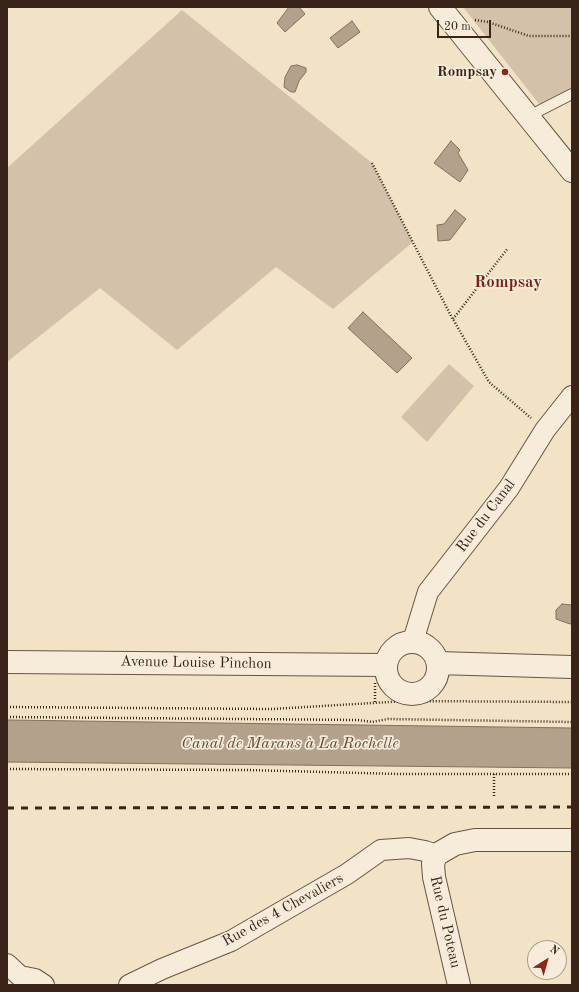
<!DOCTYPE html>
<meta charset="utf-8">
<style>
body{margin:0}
#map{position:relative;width:579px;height:992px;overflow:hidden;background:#f2e2c6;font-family:"Old Standard TT",serif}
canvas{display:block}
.frame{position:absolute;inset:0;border:8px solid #3a241a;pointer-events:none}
.north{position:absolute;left:527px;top:940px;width:40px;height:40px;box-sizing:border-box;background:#f7ecda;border:1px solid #ab9c8d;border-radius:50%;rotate:37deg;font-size:11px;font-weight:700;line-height:16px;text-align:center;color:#3a241a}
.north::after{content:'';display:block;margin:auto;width:14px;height:18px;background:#8f2418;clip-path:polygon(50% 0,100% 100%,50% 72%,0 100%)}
.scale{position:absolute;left:437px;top:20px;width:54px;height:18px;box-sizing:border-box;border:2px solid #3a241a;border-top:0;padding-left:5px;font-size:12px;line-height:14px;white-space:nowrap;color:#3a241a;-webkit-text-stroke:3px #f7ecda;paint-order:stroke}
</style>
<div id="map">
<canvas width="579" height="992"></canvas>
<div class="frame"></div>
<div class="north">N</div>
<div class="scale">20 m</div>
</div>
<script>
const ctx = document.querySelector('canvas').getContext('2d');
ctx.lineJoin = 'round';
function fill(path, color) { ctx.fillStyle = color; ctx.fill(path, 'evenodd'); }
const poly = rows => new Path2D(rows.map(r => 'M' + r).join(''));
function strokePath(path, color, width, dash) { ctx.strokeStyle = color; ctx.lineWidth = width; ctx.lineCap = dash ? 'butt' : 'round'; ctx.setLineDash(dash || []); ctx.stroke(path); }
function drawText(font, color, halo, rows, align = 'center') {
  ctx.font = font + ' "Old Standard TT",serif'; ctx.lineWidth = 3.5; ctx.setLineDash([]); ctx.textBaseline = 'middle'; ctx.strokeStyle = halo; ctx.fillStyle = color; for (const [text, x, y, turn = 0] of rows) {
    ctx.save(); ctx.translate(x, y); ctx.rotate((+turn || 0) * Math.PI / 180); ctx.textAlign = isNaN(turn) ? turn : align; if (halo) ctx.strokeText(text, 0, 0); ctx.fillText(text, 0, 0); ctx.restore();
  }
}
fill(poly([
 [463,7,572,7,572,94,543,109],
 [182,10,372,163,413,242,333,309,276,267,177,350,100,288,7,362,7,168],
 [449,364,474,386,427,442,401,417]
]), '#d3c2a9');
const water = poly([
 [289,7,299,7,305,14,285,32,277,23,289,7],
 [352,21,360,32,338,48,330,38,352,21],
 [297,65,306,68,306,72,299,81,295,92,291,92,284,87,285,77,291,66,297,65],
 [451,141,460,150,458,153,468,170,460,182,434,163,451,141],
 [455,210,466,219,450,240,438,241,437,225,444,224,455,210],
 [363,312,412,358,397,373,348,328,363,312],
 [562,604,572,605,572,623,570,624,556,619,556,610,562,604],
 [7,720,572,728,572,768,7,762,7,720]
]);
fill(water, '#b3a18c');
strokePath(water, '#836f5e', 1);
const service = poly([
 [529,116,572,94]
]);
const minor = poly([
 [413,641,428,592,509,488,545,430,572,396],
 [7,964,20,976,35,979,44,985],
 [129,985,162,969,231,941,347,874,381,850,409,848,425,851,436,855]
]);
const tertiary = poly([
 [440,7,572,171],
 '386 668a26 26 0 1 1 52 0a26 26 0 1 1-52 0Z',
 [7,662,385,665],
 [438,663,572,667],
 [459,985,434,877,433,864,436,855,455,844,475,840,572,840]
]);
strokePath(service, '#685445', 12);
strokePath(minor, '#685445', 22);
strokePath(tertiary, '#685445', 24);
strokePath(poly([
 [475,20,488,22,529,36,572,36],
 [372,163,450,314,489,382,531,418],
 [453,319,508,248],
 [375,702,375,683],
 [7,707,272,709,406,701,572,702],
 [7,717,358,720,372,722,388,719,572,722],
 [7,769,247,770,399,774,572,774],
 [494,774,494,797]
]), '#3a241a', 2.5, [1, 2]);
strokePath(service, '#f7ecda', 10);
strokePath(minor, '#f7ecda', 20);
strokePath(tertiary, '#f7ecda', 22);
strokePath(poly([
 [7,808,572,807]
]), '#3a241a', 3, [7, 7]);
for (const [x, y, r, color] of [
 [505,72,4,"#8f2418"]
]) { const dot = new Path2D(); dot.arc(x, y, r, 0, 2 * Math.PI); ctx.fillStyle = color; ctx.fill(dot); strokePath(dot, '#f7ecda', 1.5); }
drawText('bold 15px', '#3a241a', '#f7ecda', [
 ["Rompsay",497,72]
], 'right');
drawText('15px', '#3a241a', '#f7ecda', [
 ["Rue du Canal",486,516,-53],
 ["Avenue Louise Pinchon",196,663,1],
 ["Rue des 4 Chevaliers",283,910,-29],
 ["Rue du Poteau",445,922,77]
]);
drawText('italic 16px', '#5e4a3c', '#f7ecda', [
 ["Canal de Marans à La Rochelle",290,744]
]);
drawText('bold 17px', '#7a1f14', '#f7ecda', [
 ["Rompsay",508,283]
]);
</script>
